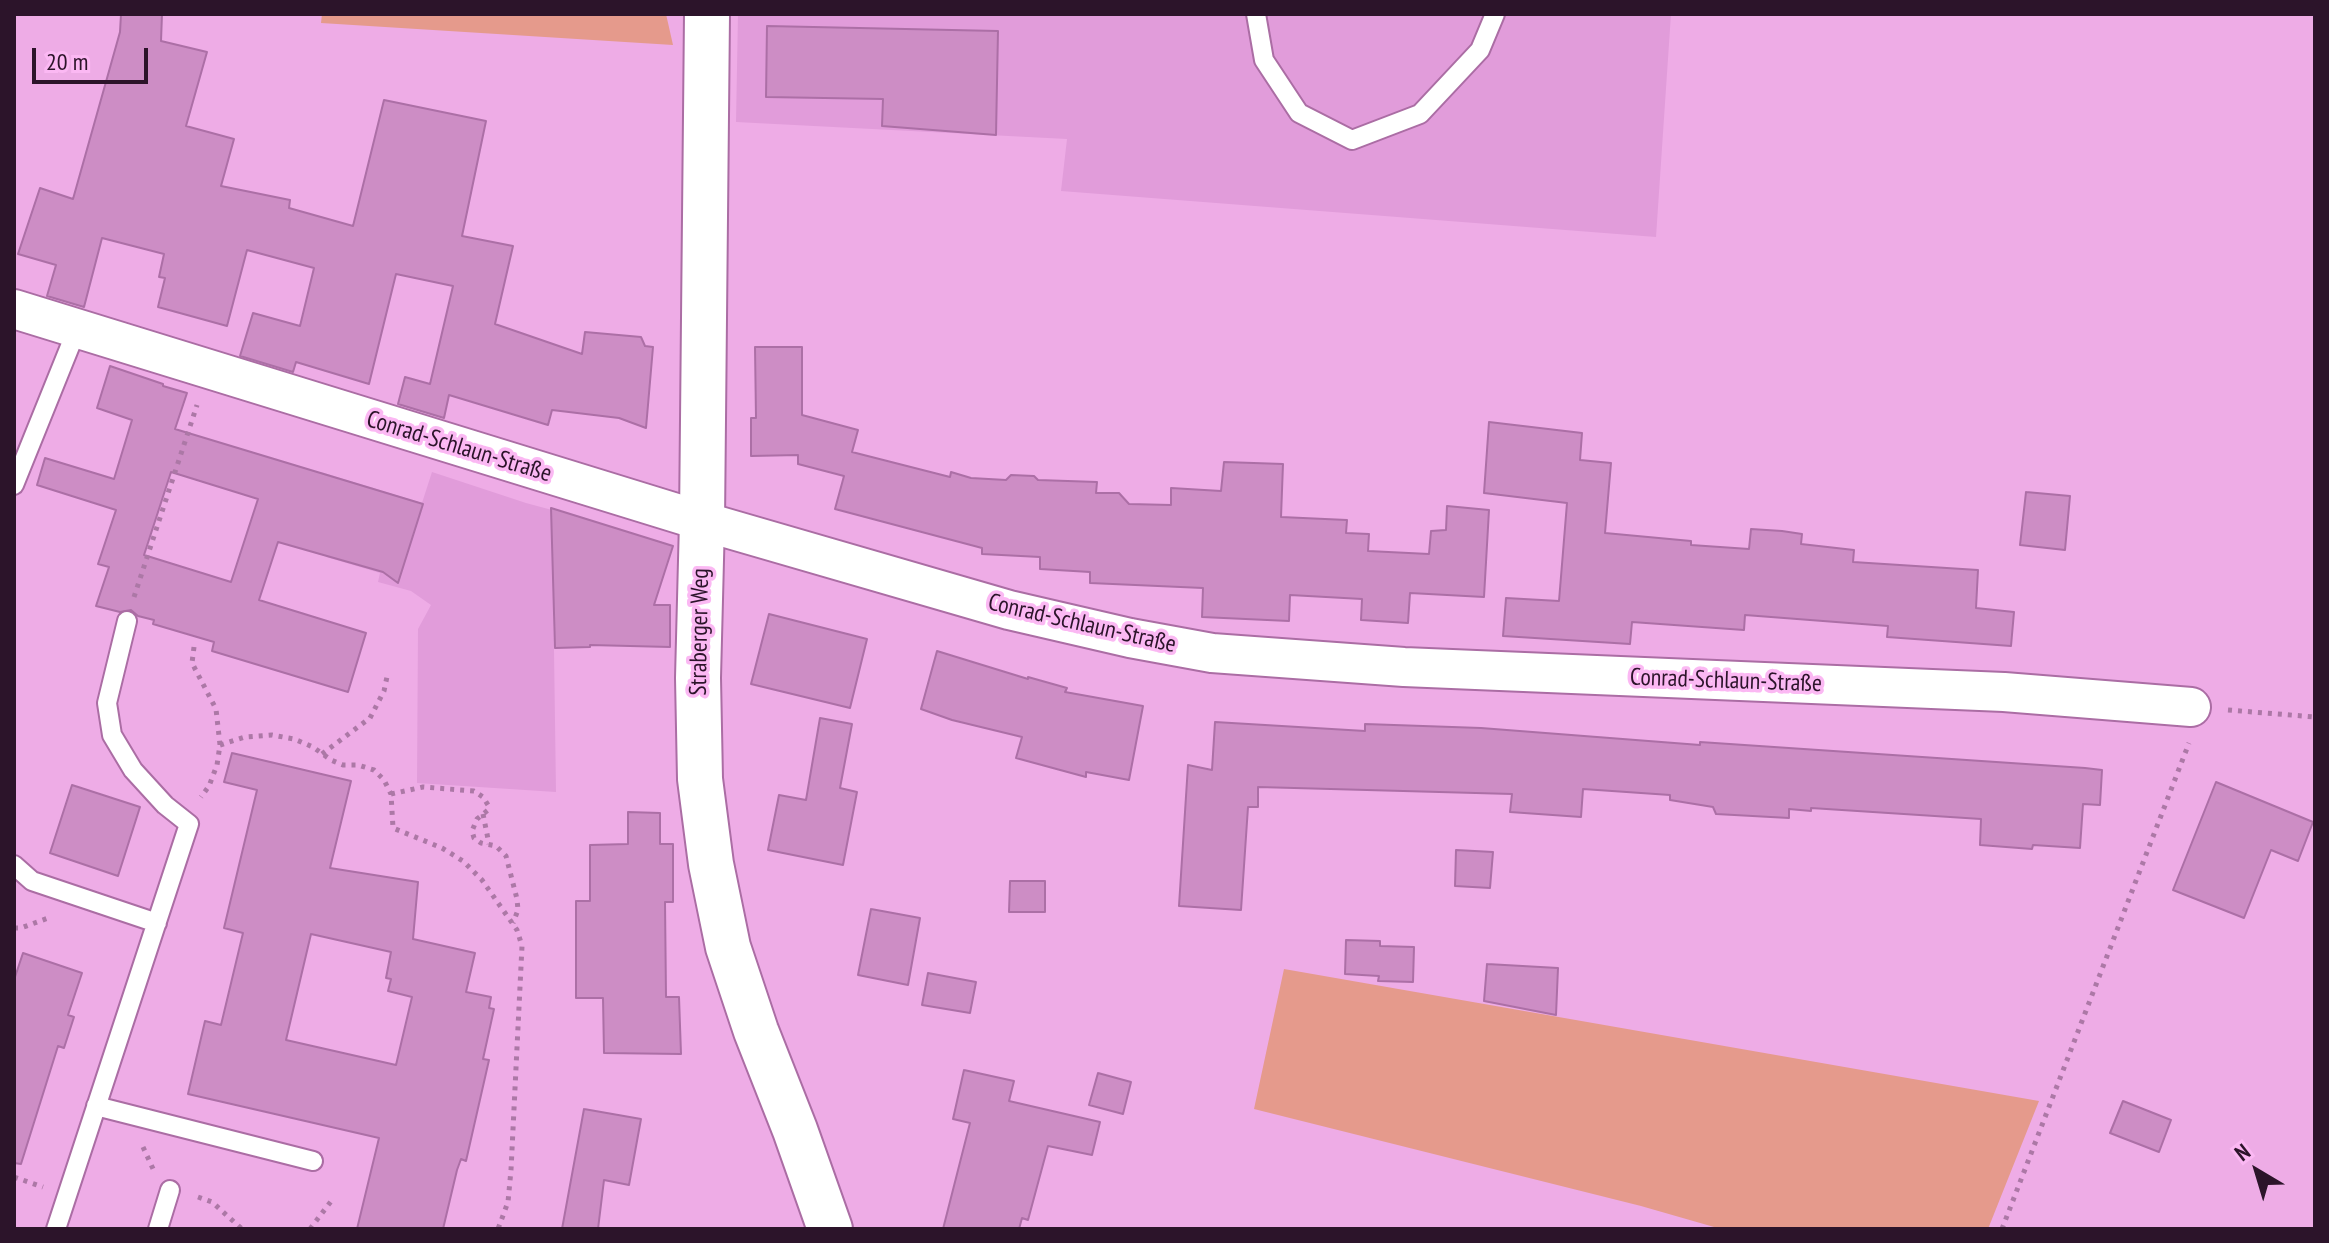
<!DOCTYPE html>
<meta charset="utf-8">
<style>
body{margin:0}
#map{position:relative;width:2329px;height:1243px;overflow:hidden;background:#eeace6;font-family:"PT Sans Narrow",sans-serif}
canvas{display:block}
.frame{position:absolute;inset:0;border:16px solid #2c142a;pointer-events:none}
.north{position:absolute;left:2217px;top:1131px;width:80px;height:80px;-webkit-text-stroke:6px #fbb8f3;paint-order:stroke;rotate:322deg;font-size:22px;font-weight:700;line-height:32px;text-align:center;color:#2c142a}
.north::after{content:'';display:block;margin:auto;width:28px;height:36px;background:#2c142a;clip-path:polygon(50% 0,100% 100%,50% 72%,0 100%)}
.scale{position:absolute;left:32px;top:48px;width:116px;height:36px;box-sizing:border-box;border:4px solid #2c142a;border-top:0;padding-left:10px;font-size:24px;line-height:28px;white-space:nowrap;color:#2c142a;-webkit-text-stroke:6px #fbb8f3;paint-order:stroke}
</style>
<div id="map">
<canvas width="2329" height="1243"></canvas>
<div class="frame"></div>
<div class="north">N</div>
<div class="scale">20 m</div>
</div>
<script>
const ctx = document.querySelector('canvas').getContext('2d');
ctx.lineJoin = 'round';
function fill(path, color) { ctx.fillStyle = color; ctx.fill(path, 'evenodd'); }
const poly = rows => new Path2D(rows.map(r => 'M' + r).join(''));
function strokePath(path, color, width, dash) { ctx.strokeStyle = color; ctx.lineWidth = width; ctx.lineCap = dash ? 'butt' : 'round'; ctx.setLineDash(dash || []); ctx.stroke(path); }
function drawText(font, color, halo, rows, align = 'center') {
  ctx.font = font + ' "PT Sans Narrow",sans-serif'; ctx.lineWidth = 7; ctx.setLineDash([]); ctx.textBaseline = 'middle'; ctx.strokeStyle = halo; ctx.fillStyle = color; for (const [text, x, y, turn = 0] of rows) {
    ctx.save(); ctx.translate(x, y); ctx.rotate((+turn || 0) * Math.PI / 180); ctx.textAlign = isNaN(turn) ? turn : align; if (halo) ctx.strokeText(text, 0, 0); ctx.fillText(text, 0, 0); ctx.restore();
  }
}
fill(poly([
 [738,14,1671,14,1656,237,1061,191,1067,139,736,122],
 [321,472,422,503,432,472,526,503,552,510,556,792,417,783,418,629,431,605,411,591,378,582,380,573,326,557,331,536,309,514]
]), '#e19cda');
fill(poly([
 [322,14,666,14,673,45,321,23],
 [1284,969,2039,1101,1988,1229,1721,1229,1641,1206,1254,1109]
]), '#e59a8c');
const building = poly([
 [121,14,162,14,161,41,207,52,186,126,234,139,221,186,290,200,289,208,353,226,384,100,486,121,462,236,513,246,495,324,582,354,585,332,641,337,645,346,653,347,646,428,619,418,552,410,548,425,449,395,444,418,398,404,405,377,430,384,453,286,396,274,369,384,296,362,293,372,240,356,253,313,300,326,314,268,247,250,227,326,158,307,165,278,159,277,164,254,102,238,84,307,47,296,56,265,18,254,40,188,73,199,120,32,121,14],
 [767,26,998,31,996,135,882,126,883,99,766,97,767,26],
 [755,347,802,347,802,415,858,430,852,452,950,477,951,472,971,478,1006,480,1011,475,1034,476,1038,480,1097,482,1096,493,1119,493,1129,504,1171,505,1171,488,1221,491,1224,462,1283,464,1281,517,1347,520,1346,533,1369,534,1368,551,1429,554,1431,531,1446,530,1447,506,1489,510,1484,597,1410,593,1408,623,1361,620,1362,599,1290,595,1289,621,1202,617,1203,588,1090,583,1090,572,1040,569,1040,557,982,554,982,548,835,509,844,476,798,464,798,455,751,456,751,418,756,418,755,347],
 [110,366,163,384,163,386,187,393,175,429,423,504,398,583,383,572,278,542,259,600,366,633,348,692,212,651,214,642,153,624,154,620,138,616,131,610,120,612,96,606,109,567,98,564,116,510,37,485,45,458,114,479,132,420,97,408,110,366],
 [171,472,258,499,231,582,144,555,171,472],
 [1489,422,1582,433,1580,460,1611,463,1605,533,1691,541,1691,545,1749,549,1751,529,1782,531,1802,534,1801,544,1854,550,1853,562,1978,570,1976,608,2014,612,2011,646,1887,637,1888,626,1745,615,1744,630,1632,622,1630,644,1503,636,1506,598,1559,601,1567,503,1484,493,1489,422],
 [2026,492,2070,496,2065,550,2020,545,2026,492],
 [551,508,673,546,654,605,670,605,670,647,590,645,590,647,555,648,551,508],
 [769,614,867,639,850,708,751,684,769,614],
 [937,651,1028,679,1028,677,1067,688,1065,692,1143,706,1129,780,1086,772,1086,777,1016,758,1022,737,952,720,921,709,937,651],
 [820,718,852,724,840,788,857,792,843,865,768,850,779,795,806,800,820,718],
 [1215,722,1365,731,1365,724,1481,728,1700,745,1700,742,2085,768,2102,770,2100,805,2083,804,2080,848,2033,845,2032,849,1980,845,1981,819,1811,808,1811,811,1789,809,1789,818,1716,814,1713,807,1670,800,1670,795,1583,789,1581,817,1510,812,1512,794,1258,787,1258,807,1248,807,1241,910,1179,906,1188,765,1212,770,1215,722],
 [232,753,351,781,330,868,418,882,413,939,475,953,466,992,491,997,489,1008,494,1009,483,1059,489,1060,466,1161,461,1159,457,1170,443,1229,357,1229,379,1138,188,1094,205,1021,221,1025,243,933,224,928,257,790,224,782,232,753],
 [311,934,391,952,386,978,391,979,388,991,412,997,396,1065,286,1040,311,934],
 [2216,782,2313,822,2298,861,2271,850,2244,918,2173,890,2216,782],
 [72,785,140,807,118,876,50,853,72,785],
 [628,812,660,813,660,844,673,844,673,902,665,902,666,997,679,997,681,1054,604,1053,603,998,576,998,576,901,590,901,590,845,628,844,628,812],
 [1456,850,1493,852,1490,888,1455,886,1456,850],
 [1010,881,1045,881,1045,912,1009,912,1010,881],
 [871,909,920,918,908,985,858,975,871,909],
 [1346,940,1380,941,1380,946,1414,947,1413,982,1378,981,1379,976,1345,974,1346,940],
 [23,953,82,973,68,1015,74,1017,64,1048,58,1046,21,1164,14,1163,14,980,23,953],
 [1487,964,1558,968,1556,1015,1484,1001,1487,964],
 [928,973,976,982,970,1013,922,1005,928,973],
 [964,1070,1014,1081,1009,1101,1100,1122,1092,1155,1048,1146,1028,1220,1022,1218,1019,1229,943,1229,970,1123,953,1119,964,1070],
 [1098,1073,1131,1082,1123,1114,1089,1105,1098,1073],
 [2123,1101,2171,1120,2159,1152,2110,1133,2123,1101],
 [584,1109,641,1119,629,1185,604,1180,598,1229,562,1229,584,1109]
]);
fill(building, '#cd8dc5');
strokePath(building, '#ac6fa6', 2);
const lane = poly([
 [1256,14,1264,60,1299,113,1352,140,1420,114,1480,50,1495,14],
 [14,485,77,329],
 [14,865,32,881,157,923],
 [96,1106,313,1161],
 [56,1229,189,824,165,805,133,770,112,735,107,703,127,621],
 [158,1229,170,1190]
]);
const street = poly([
 [14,309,702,521,1009,610,1130,638,1212,653,1404,667,2004,692,2191,707]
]);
const secondary = poly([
 [707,14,702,521,698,678,700,779,711,864,728,947,756,1031,795,1130,830,1229]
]);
strokePath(lane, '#ab6da4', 22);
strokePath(street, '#ab6da4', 42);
strokePath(secondary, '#ab6da4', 48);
strokePath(poly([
 [134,597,197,405],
 [194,647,192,663,216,709,220,745,217,765,209,786,201,797],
 [2228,710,2315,717],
 [220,745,245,737,272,735,294,739,313,747,331,760,343,765,358,765,374,770,384,780,391,794,393,828,442,848,463,861,482,880,517,930,522,946,511,1170,508,1202,498,1229],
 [322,754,370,718,384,691,388,672],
 [391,794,423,787,474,791,483,797,488,805,488,810,477,819,472,831,474,838,481,843,496,846,506,856,517,899,518,910,513,923],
 [483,814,489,844],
 [14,928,21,928,51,917],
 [143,1147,154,1171],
 [14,1177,43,1187],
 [198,1197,212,1202,242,1229],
 [310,1229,332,1200],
 [2002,1229,2189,743]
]), '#ac78a6', 5, [4, 6]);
strokePath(lane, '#fff', 18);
strokePath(street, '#fff', 38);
strokePath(secondary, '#fff', 44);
drawText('24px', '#2c142a', '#fbb8f3', [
 ["Conrad-Schlaun-Straße",459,447,17],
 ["Conrad-Schlaun-Straße",1082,624,13],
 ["Straberger Weg",700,632,-89],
 ["Conrad-Schlaun-Straße",1726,681,2]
]);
</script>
